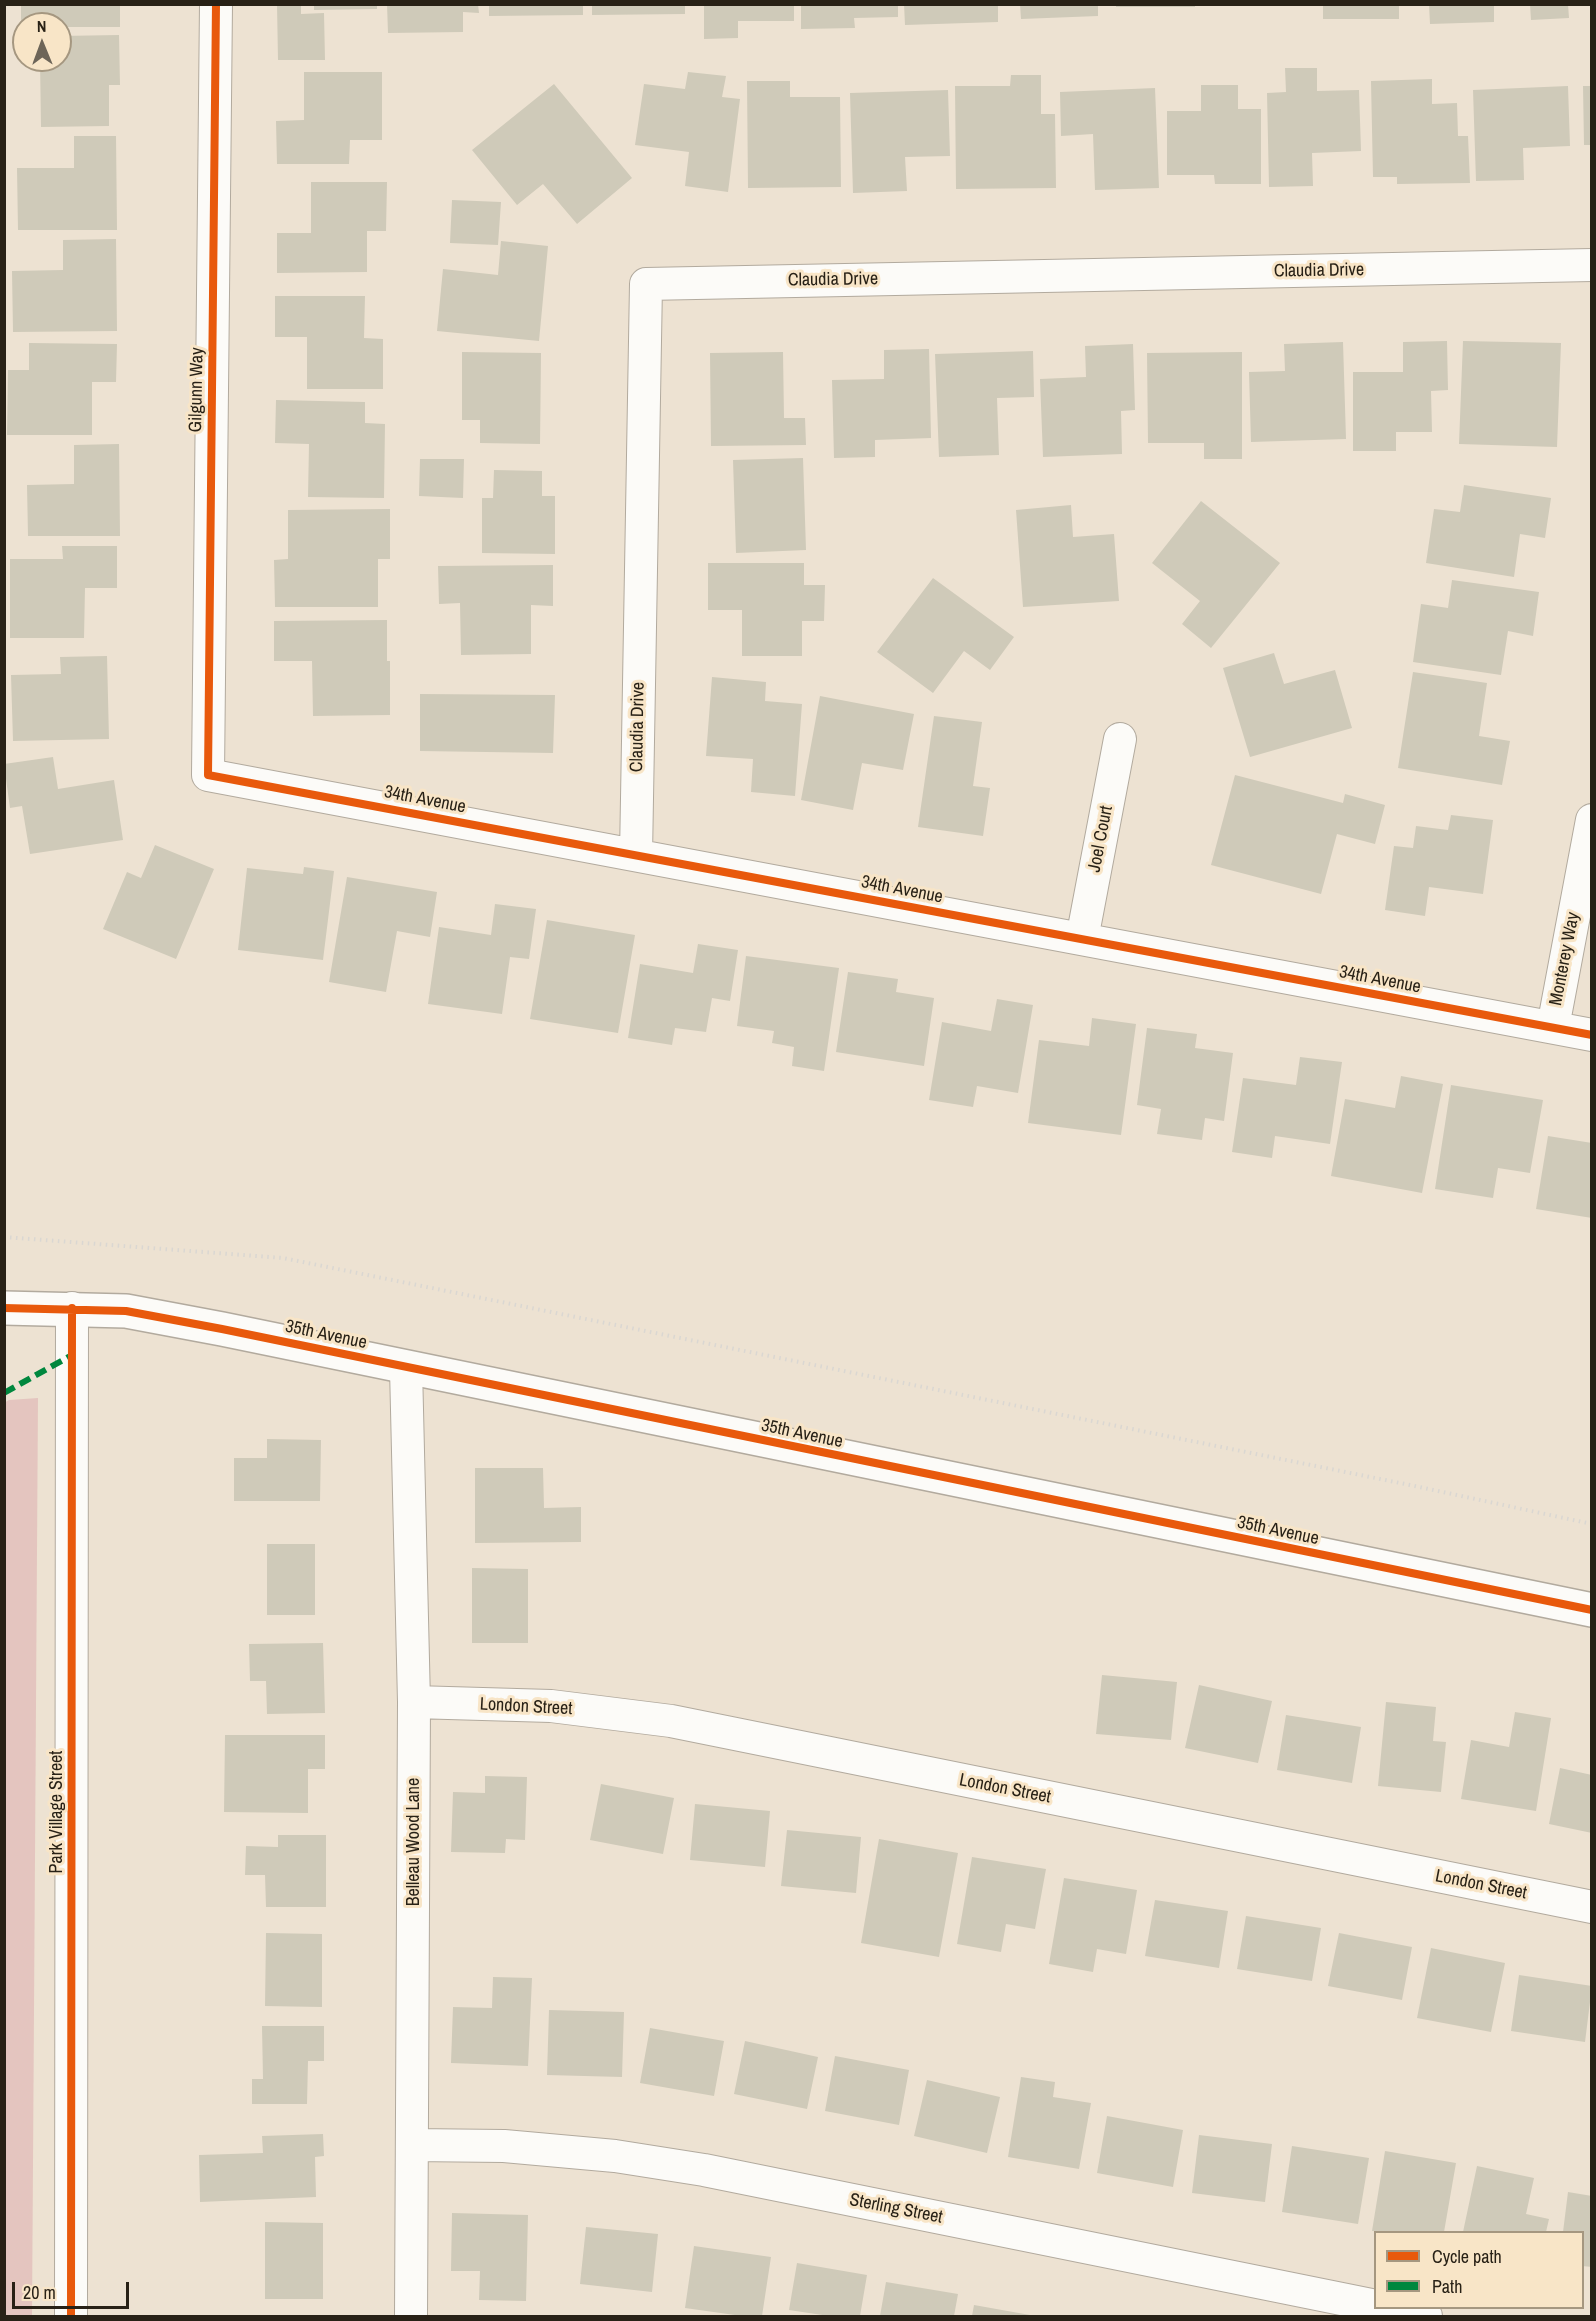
<!DOCTYPE html>
<style>
body{margin:0}
#map{position:relative;width:1596px;height:2321px;overflow:hidden;background:#ede2d2;font-family:"Archivo Narrow",sans-serif}
canvas{display:block}
.frame{position:absolute;inset:0;border:6px solid #282116;pointer-events:none}
.legend{position:absolute;left:1374px;top:2231px;width:210px;height:78px;box-sizing:border-box;background:#f8e5c7;border:2px solid #a59780;margin:0;padding:8px 10px;list-style:none;font-size:18px;color:#282116}
.legend li{display:flex;align-items:center;gap:12px;height:30px}
.legend b{width:30px;border:2px solid #a59780}
.north{position:absolute;left:12px;top:12px;width:60px;height:60px;box-sizing:border-box;background:#f8e5c7;border:2px solid #a59780;border-radius:50%;rotate:359deg;font-size:16px;font-weight:700;line-height:24px;text-align:center;color:#282116}
.north::after{content:'';display:block;margin:auto;width:21px;height:27px;background:#6d6558;clip-path:polygon(50% 0,100% 100%,50% 72%,0 100%)}
.scale{position:absolute;left:12px;top:2282px;width:117px;height:27px;box-sizing:border-box;border:3px solid #282116;border-top:0;padding-left:8px;font-size:18px;line-height:21px;white-space:nowrap;color:#282116;-webkit-text-stroke:4px #f8e5c7;paint-order:stroke}
</style>
<div id="map">
<canvas width="1596" height="2321"></canvas>
<div class="frame"></div>
<ul class="legend">
<li><b style="height:8px;background:#e8590c"></b>Cycle path</li>
<li><b style="height:8px;background:#00873e"></b>Path</li>
</ul>
<div class="north">N</div>
<div class="scale">20 m</div>
</div>
<script>
const ctx = document.querySelector('canvas').getContext('2d');
ctx.lineJoin = 'round';
function fill(path, color) { ctx.fillStyle = color; ctx.fill(path, 'evenodd'); }
const poly = rows => new Path2D(rows.map(r => 'M' + r).join(''));
function strokePath(path, color, width, dash) { ctx.strokeStyle = color; ctx.lineWidth = width; ctx.lineCap = dash ? 'butt' : 'round'; ctx.setLineDash(dash || []); ctx.stroke(path); }
function drawText(font, color, halo, rows, align = 'center') {
  ctx.font = font + ' "Archivo Narrow",sans-serif'; ctx.lineWidth = 6; ctx.setLineDash([]); ctx.textBaseline = 'middle'; ctx.strokeStyle = halo; ctx.fillStyle = color; for (const [text, x, y, turn = 0] of rows) {
    ctx.save(); ctx.translate(x, y); ctx.rotate((+turn || 0) * Math.PI / 180); ctx.textAlign = isNaN(turn) ? turn : align; if (halo) ctx.strokeText(text, 0, 0); ctx.fillText(text, 0, 0); ctx.restore();
  }
}
fill(poly([
 [38,1398,32,2316,5,2316,4,1403,9,1400]
]), '#e4c5bf');
fill(poly([
 [21,4,120,4,120,27,60,27,60,24,24,24,24,27,21,27],
 [277,4,301,4,301,14,324,13,325,60,278,60],
 [314,4,377,4,377,9,314,10],
 [387,4,478,4,479,13,463,12,463,32,388,33],
 [489,4,583,4,583,15,489,16],
 [592,4,685,4,685,14,592,15],
 [704,4,794,4,794,21,738,21,738,38,704,39],
 [801,4,898,4,898,17,854,18,855,28,801,29],
 [904,4,998,4,998,22,905,25],
 [1020,4,1098,4,1098,16,1021,19],
 [1116,4,1195,4,1195,7,1116,7],
 [1323,4,1399,4,1399,19,1323,19],
 [1429,4,1494,4,1494,22,1430,24],
 [1530,4,1568,4,1569,18,1531,20],
 [119,35,120,85,109,85,109,126,41,127,40,60,60,60,60,36],
 [1285,68,1317,68,1317,91,1359,90,1361,151,1312,153,1313,186,1269,187,1267,93,1286,92],
 [304,72,382,72,382,140,350,140,349,164,277,164,276,121,304,120],
 [688,72,726,76,722,97,740,99,728,192,685,186,689,152,635,145,644,84,685,89],
 [1011,75,1041,75,1041,114,1055,114,1056,188,956,189,955,86,1010,86],
 [1432,79,1432,104,1457,103,1458,136,1468,136,1470,183,1397,184,1397,177,1373,177,1371,81],
 [747,81,790,81,790,97,840,97,841,187,748,188],
 [554,84,632,178,577,224,543,184,517,205,472,150],
 [1201,85,1238,85,1238,109,1261,109,1261,184,1215,184,1214,175,1167,175,1167,111,1201,111],
 [1568,86,1570,146,1523,148,1524,180,1476,181,1473,90],
 [1583,86,1592,86,1592,145,1584,145],
 [1155,88,1159,188,1095,190,1093,134,1061,136,1060,92],
 [948,90,950,156,905,157,907,191,853,193,850,93],
 [74,136,116,136,117,230,18,230,17,168,74,168],
 [311,182,387,182,386,231,367,231,367,272,277,273,277,233,311,233],
 [452,200,501,202,498,245,450,243],
 [116,239,117,331,13,332,12,271,63,270,63,240],
 [501,241,548,246,539,341,437,331,443,269,498,275],
 [275,296,365,296,364,338,383,339,383,389,307,389,307,337,275,337],
 [1447,341,1448,390,1431,391,1432,432,1396,432,1396,451,1353,451,1353,372,1403,372,1403,342],
 [1463,341,1561,343,1557,447,1459,444],
 [1343,342,1346,439,1251,442,1249,372,1285,371,1284,344],
 [29,343,117,344,116,382,92,382,92,435,7,435,8,370,29,370],
 [1133,344,1135,410,1121,411,1122,454,1043,457,1040,379,1086,377,1085,346],
 [929,349,931,438,875,440,875,457,834,458,832,380,884,379,884,350],
 [1033,351,1034,397,997,398,999,455,939,457,935,354],
 [462,352,541,353,540,444,480,443,480,420,462,420],
 [783,352,784,418,805,418,806,445,711,446,710,353],
 [1242,352,1242,459,1204,459,1204,443,1148,443,1147,353],
 [276,400,365,402,365,423,385,424,384,498,308,497,309,444,275,443],
 [119,444,120,536,28,536,27,485,74,484,74,445],
 [803,458,806,550,736,553,733,460],
 [420,459,464,459,463,498,419,496],
 [494,470,542,471,542,496,555,496,555,554,482,553,482,498,493,498],
 [1464,485,1551,498,1545,538,1520,534,1514,577,1426,563,1434,509,1460,512],
 [1201,501,1280,563,1211,648,1182,624,1200,601,1152,563],
 [1071,505,1073,537,1114,534,1119,601,1023,607,1016,510],
 [390,509,390,559,378,559,378,607,275,607,274,560,288,559,288,510],
 [62,546,117,546,117,588,85,588,84,638,10,638,10,559,63,559],
 [708,563,804,563,804,585,825,585,824,621,802,621,802,656,742,656,742,610,708,610],
 [553,565,553,606,531,605,531,654,461,655,460,603,439,604,438,566],
 [933,578,1014,637,990,670,964,651,933,693,877,652],
 [1452,580,1539,592,1533,636,1508,631,1501,675,1413,662,1421,604,1448,608],
 [387,620,387,661,390,661,390,715,313,716,312,661,274,661,274,621],
 [1274,653,1284,684,1335,670,1352,728,1250,757,1223,668],
 [107,656,109,739,13,741,11,675,61,674,60,657],
 [1413,672,1487,683,1479,736,1510,741,1502,785,1398,768],
 [712,677,766,682,765,701,802,704,795,796,751,792,753,759,706,756],
 [420,694,555,695,553,753,420,751],
 [820,696,914,714,903,770,862,763,853,810,801,800],
 [934,716,982,722,973,786,990,788,983,836,918,827],
 [53,757,58,789,114,780,123,840,30,854,22,806,10,808,4,764],
 [1235,775,1343,803,1345,794,1385,805,1375,844,1337,834,1321,894,1211,865],
 [1451,815,1493,820,1483,894,1429,887,1425,916,1385,910,1394,846,1413,848,1416,826,1448,830],
 [155,845,214,869,176,959,103,929,127,872,141,878],
 [304,867,334,871,323,960,238,950,247,868,303,874],
 [347,877,437,892,430,937,397,931,386,992,329,982],
 [495,904,536,909,529,959,510,957,502,1014,428,1004,439,927,491,935],
 [547,920,635,935,618,1033,530,1019],
 [698,944,738,950,730,1001,712,998,706,1032,675,1028,672,1045,628,1038,640,964,693,973],
 [746,956,839,968,824,1071,792,1066,794,1047,772,1043,774,1031,737,1026],
 [848,972,898,979,896,992,934,998,924,1066,836,1052],
 [997,999,1033,1005,1018,1093,977,1086,973,1107,929,1100,942,1022,991,1031],
 [1092,1018,1136,1024,1121,1135,1028,1123,1039,1040,1089,1046],
 [1147,1028,1197,1034,1195,1048,1233,1053,1224,1121,1205,1118,1202,1140,1157,1134,1161,1109,1137,1105],
 [1300,1057,1342,1062,1330,1144,1275,1136,1272,1158,1232,1152,1243,1078,1296,1085],
 [1401,1076,1443,1084,1422,1193,1331,1176,1345,1099,1395,1108],
 [1451,1085,1543,1100,1530,1173,1498,1168,1493,1198,1435,1189],
 [1548,1136,1592,1143,1592,1218,1536,1209],
 [267,1439,321,1440,320,1501,234,1501,234,1458,267,1458],
 [475,1468,543,1468,544,1508,581,1507,581,1542,475,1543],
 [267,1544,315,1544,315,1615,267,1615],
 [472,1568,528,1569,528,1643,472,1643],
 [323,1643,325,1713,267,1714,266,1681,250,1681,249,1644],
 [1102,1675,1177,1682,1171,1740,1096,1734],
 [1199,1685,1272,1701,1258,1763,1185,1748],
 [1386,1702,1436,1707,1433,1741,1446,1742,1441,1792,1378,1786],
 [1515,1712,1551,1718,1536,1811,1461,1799,1471,1740,1509,1747],
 [1286,1715,1361,1727,1352,1783,1277,1770],
 [225,1735,325,1735,325,1769,308,1769,308,1813,224,1812],
 [1560,1768,1592,1775,1592,1833,1549,1824],
 [485,1776,527,1777,525,1840,506,1839,505,1853,451,1852,453,1792,485,1793],
 [601,1784,674,1798,663,1854,590,1840],
 [695,1804,770,1811,765,1867,690,1860],
 [787,1830,861,1837,856,1893,781,1886],
 [278,1835,326,1835,326,1907,266,1907,265,1875,245,1875,246,1846,278,1847],
 [879,1839,958,1853,939,1957,861,1943],
 [972,1857,1046,1869,1035,1929,1006,1924,1001,1952,957,1944],
 [1064,1878,1137,1890,1126,1954,1097,1949,1093,1972,1049,1964],
 [1155,1900,1228,1911,1219,1968,1145,1956],
 [1246,1916,1321,1928,1312,1981,1237,1969],
 [266,1933,322,1934,322,2007,265,2006],
 [1339,1933,1412,1947,1402,2000,1328,1986],
 [1431,1948,1505,1963,1491,2032,1417,2018],
 [1519,1975,1592,1986,1585,2042,1511,2031],
 [493,1977,532,1978,528,2066,451,2063,453,2007,492,2008],
 [549,2010,624,2012,622,2077,547,2075],
 [262,2026,324,2026,324,2061,308,2061,307,2104,252,2104,252,2079,263,2079],
 [650,2028,724,2041,714,2096,640,2083],
 [745,2041,818,2057,807,2109,734,2094],
 [835,2056,909,2070,899,2125,825,2111],
 [1021,2077,1055,2082,1053,2097,1091,2103,1079,2169,1008,2157],
 [927,2080,1000,2097,987,2153,914,2136],
 [1107,2116,1183,2130,1173,2187,1097,2173],
 [323,2134,324,2156,315,2157,316,2197,200,2202,199,2155,263,2153,262,2136],
 [1199,2135,1272,2144,1265,2202,1192,2193],
 [1292,2146,1369,2158,1358,2224,1282,2212],
 [1385,2151,1456,2163,1444,2232,1372,2231],
 [1477,2166,1534,2178,1526,2214,1549,2219,1546,2232,1463,2232],
 [1568,2192,1592,2196,1592,2267,1582,2266,1582,2232,1563,2232],
 [452,2213,528,2215,526,2301,479,2300,480,2271,451,2271],
 [265,2222,323,2223,323,2299,265,2299],
 [586,2227,658,2234,652,2292,580,2284],
 [694,2246,771,2257,762,2316,742,2316,685,2308],
 [797,2263,867,2275,860,2316,829,2316,789,2310],
 [886,2282,958,2294,954,2316,880,2316],
 [974,2305,1030,2315,1029,2316,972,2316]
]), '#cfcab9');
const minor = poly([
 [216,4,208,775,1592,1035],
 [636,855,646,284,1592,265],
 [1082,939,1120,739],
 [1553,1027,1592,820],
 [406,1368,414,1702,411,2316],
 [414,1702,551,1706,671,1721,1592,1907],
 [412,2145,504,2146,615,2156,704,2170,1376,2306],
 [1381,2308,1426,2316],
 [71,2316,72,1308]
]);
const tertiary = poly([
 [4,1308,126,1311,222,1329,1592,1610]
]);
strokePath(minor, '#b2aa9e', 34);
strokePath(tertiary, '#b2aa9e', 36);
strokePath(poly([
 [4,1237,283,1258,1410,1485,1592,1524]
]), '#dad7d2', 4, [1.5, 4.5]);
strokePath(minor, '#fcfbf8', 32);
strokePath(tertiary, '#fcfbf8', 33);
strokePath(poly([
 [4,1393,72,1355]
]), '#00873e', 6, [12, 6]);
strokePath(poly([
 [216,4,208,775,1592,1035],
 [4,1308,126,1311,222,1329,1592,1610],
 [71,2316,72,1308]
]), '#e8590c', 8);
drawText('18px', '#282116', '#f8e5c7', [
 ["Claudia Drive",1319,271,-1],
 ["Claudia Drive",833,280,-1],
 ["Gilgunn Way",197,390,-89],
 ["Claudia Drive",638,727,-89],
 ["34th Avenue",425,800,11],
 ["Joel Court",1101,839,-79],
 ["34th Avenue",902,890,11],
 ["Monterey Way",1565,959,-79],
 ["34th Avenue",1380,980,11],
 ["35th Avenue",326,1335,12],
 ["35th Avenue",802,1434,12],
 ["35th Avenue",1278,1531,12],
 ["London Street",526,1707,3],
 ["London Street",1005,1789,11],
 ["Park Village Street",57,1812,-90],
 ["Belleau Wood Lane",414,1842,-90],
 ["London Street",1481,1885,11],
 ["Sterling Street",896,2209,11]
]);
</script>
